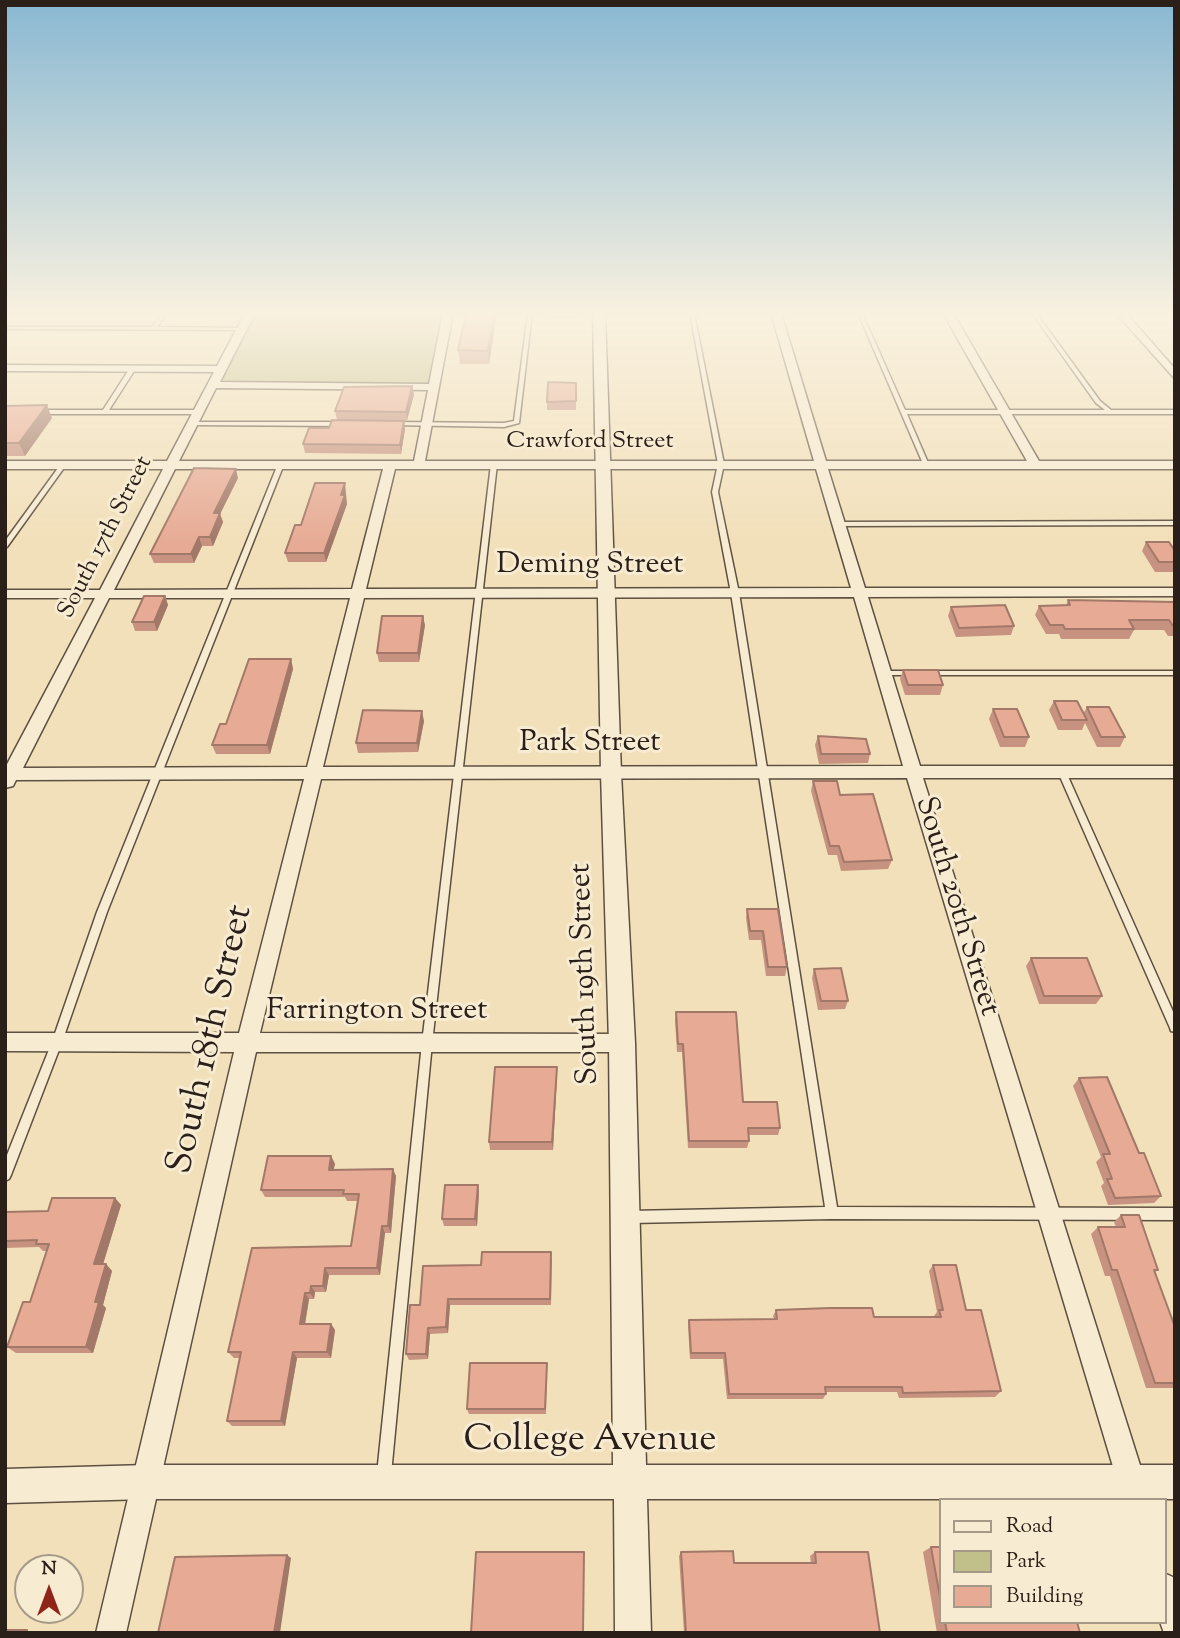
<!DOCTYPE html>
<style>
body{margin:0}
#map{position:relative;width:1180px;height:1638px;overflow:hidden;background:#f2e0ba;font-family:"Sorts Mill Goudy",serif}
canvas{display:block}
.frame{position:absolute;inset:0;border:7px solid #2b2019;pointer-events:none}
.legend{position:absolute;left:939px;top:1498px;width:228px;height:126px;box-sizing:border-box;background:#f7ebd2;border:2px solid #a59a88;margin:0;padding:9px 12px;list-style:none;font-size:21px;color:#2b2019}
.legend li{display:flex;align-items:center;gap:14px;height:35px}
.legend b{width:35px;border:2px solid #a59a88}
.north{position:absolute;left:14px;top:1554px;width:70px;height:70px;box-sizing:border-box;background:#f7ebd2;border:2px solid #a59a88;border-radius:50%;rotate:0deg;font-size:19px;font-weight:700;line-height:28px;text-align:center;color:#2b2019}
.north::after{content:'';display:block;margin:auto;width:24px;height:32px;background:#8f2418;clip-path:polygon(50% 0,100% 100%,50% 72%,0 100%)}
</style>
<div id="map">
<canvas width="1180" height="1638"></canvas>
<div class="frame"></div>
<ul class="legend">
<li><b style="height:9px;background:#f7ebd2"></b>Road</li>
<li><b style="height:19px;background:#c2c08a"></b>Park</li>
<li><b style="height:19px;background:#e7ab95"></b>Building</li>
</ul>
<div class="north">N</div>
</div>
<script>
const ctx = document.querySelector('canvas').getContext('2d');
ctx.lineJoin = 'round';
function fill(path, color) { ctx.fillStyle = color; ctx.fill(path, 'evenodd'); }
const poly = rows => new Path2D(rows.map(r => 'M' + r).join(''));
function strokePath(path, color, width, dash) { ctx.strokeStyle = color; ctx.lineWidth = width; ctx.lineCap = dash ? 'butt' : 'round'; ctx.setLineDash(dash || []); ctx.stroke(path); }
function drawText(font, color, halo, rows, align = 'center') {
  ctx.font = font + ' "Sorts Mill Goudy",serif'; ctx.lineWidth = 6; ctx.setLineDash([]); ctx.textBaseline = 'middle'; ctx.strokeStyle = halo; ctx.fillStyle = color; for (const [text, x, y, turn = 0] of rows) {
    ctx.save(); ctx.translate(x, y); ctx.rotate((+turn || 0) * Math.PI / 180); ctx.textAlign = isNaN(turn) ? turn : align; if (halo) ctx.strokeText(text, 0, 0); ctx.fillText(text, 0, 0); ctx.restore();
  }
}
fill(poly([
 [250,313,448,313,435,387,214,385]
]), '#c2c08a');
const service = poly([
 [163,313,167,313,157,327,242,328,244,329,242,330,5,329,5,327,152,327,163,313],
 [528,313,532,313,519,423,504,427,392,425,392,423,394,422,504,423,514,421,528,313],
 [690,313,694,313,724,464,718,492,739,593,837,1207,1175,1208,1175,1220,832,1219,630,1223,626,1221,624,1217,626,1213,630,1211,825,1207,731,593,712,492,718,464,690,313],
 [858,313,862,313,905,410,1105,410,1096,403,1032,313,1036,313,1100,401,1111,410,1175,410,1175,414,907,414,929,465,924,466,858,313],
 [133,366,136,368,109,410,200,410,203,412,200,414,40,414,37,412,40,410,103,410,130,368,133,366],
 [193,422,342,422,345,424,342,426,191,425,190,424,193,422],
 [281,462,284,464,107,912,62,1042,11,1175,9,1179,5,1181,5,1160,52,1042,97,912,278,464,281,462],
 [494,462,497,464,432,1043,391,1474,389,1479,384,1481,379,1479,377,1474,422,1043,491,464,494,462],
 [61,464,66,465,7,547,5,548,5,541,61,464],
 [1175,521,1175,525,840,526,837,524,840,522,1175,521],
 [880,671,913,671,917,673,913,675,880,675,879,673,880,671],
 [924,671,1175,671,1175,675,927,675,923,673,924,671],
 [1062,769,1066,772,1175,1016,1175,1032,1171,1031,1170,1028,1058,772,1062,769]
]);
const minor = poly([
 [245,313,255,313,220,382,429,384,443,313,453,313,425,461,814,461,771,313,781,313,826,461,1027,461,943,313,953,313,1039,461,1175,461,1175,469,828,469,865,588,1175,588,1175,596,868,597,920,766,1175,766,1175,778,923,778,1151,1500,1123,1500,907,778,321,779,260,1033,622,1034,629,1036,632,1043,629,1050,622,1052,256,1052,126,1633,96,1633,234,1052,5,1051,5,1033,239,1033,304,779,16,780,13,786,5,788,5,768,95,598,5,598,5,590,100,590,163,469,5,469,5,461,167,461,214,372,5,371,5,365,217,366,245,313],
 [216,388,428,390,414,461,179,461,216,388],
 [175,469,383,469,352,589,114,590,175,469],
 [395,469,816,469,851,588,366,589,395,469],
 [854,597,903,766,323,767,364,598,854,597],
 [109,598,350,598,307,767,23,768,109,598],
 [1116,313,1126,313,1175,369,1175,379,1116,313],
 [1164,1573,1175,1578,1175,1633,1164,1633,1160,1622,1164,1622,1164,1573]
]);
const tertiary = poly([
 [593,313,605,313,621,773,635,1043,646,1465,1175,1465,1175,1499,647,1499,651,1633,615,1633,614,1499,147,1499,5,1503,5,1469,147,1465,613,1465,609,1043,601,773,593,313]
]);
strokePath(service, '#5d5041', 3);
strokePath(minor, '#5d5041', 3);
strokePath(tertiary, '#5d5041', 3);
fill(service, '#f7ebd2');
fill(minor, '#f7ebd2');
fill(tertiary, '#f7ebd2');
fill(poly([
 [466,313,497,313,489,364,460,364,458,350],
 [548,313,576,313,576,318,548,318],
 [576,383,576,410,547,410,547,402],
 [412,386,414,395,407,420,337,420,335,411],
 [5,406,52,418,25,456,5,456],
 [405,429,401,454,305,453,303,444],
 [238,478,220,514,223,522,213,546,202,546,194,563,154,563,150,554],
 [346,492,345,496,347,504,326,562,288,562,285,553,301,525],
 [1146,542,1175,551,1175,572,1155,572,1142,551],
 [165,596,168,605,157,631,135,631,132,622],
 [1068,600,1175,602,1175,636,1168,636,1164,630,1134,630,1129,639,1061,639,1059,634,1046,634,1035,615,1039,606,1066,605],
 [951,607,1014,626,1011,635,956,637,948,616],
 [425,625,419,662,379,662,377,653],
 [291,659,293,669,270,754,216,754,212,745,226,724],
 [903,670,943,685,940,695,905,695,900,679],
 [1054,701,1083,714,1087,707,1125,737,1120,747,1097,747,1085,723,1082,730,1058,730,1049,710],
 [993,709,1029,737,1025,747,1000,747,989,719],
 [424,721,418,752,358,753,356,743],
 [818,736,870,754,868,763,819,764,815,745],
 [813,781,840,795,892,860,888,869,841,871,837,855,828,855,811,791],
 [747,909,787,967,785,976,766,976,761,940,749,940,746,918],
 [1031,958,1102,996,1096,1004,1039,1004,1026,966],
 [814,969,848,1001,845,1009,818,1010,812,978],
 [676,1012,743,1102,780,1128,778,1135,749,1135,749,1141,747,1148,688,1148,682,1052,677,1052,675,1020],
 [557,1075,553,1150,490,1150,489,1142],
 [1079,1078,1139,1153,1161,1196,1154,1203,1108,1205,1101,1186,1104,1183,1096,1162,1101,1157,1073,1086],
 [331,1156,335,1164,333,1170,396,1176,391,1233,385,1233,380,1275,329,1275,326,1292,315,1292,314,1299,309,1299,305,1324,331,1324,335,1330,331,1358,297,1358,285,1426,232,1426,227,1421,240,1358,234,1358,228,1352,351,1246,357,1201,347,1201,345,1197,265,1197,261,1190],
 [478,1185,479,1192,477,1226,444,1226,442,1219],
 [115,1198,121,1205,103,1264,106,1264,112,1271,103,1305,106,1308,93,1353,16,1353,7,1347,30,1302,47,1251,43,1251,39,1247,5,1248,5,1212,48,1211],
 [1121,1215,1158,1270,1155,1272,1175,1327,1175,1388,1146,1388,1110,1276,1105,1276,1091,1234,1098,1227,1116,1227,1114,1222],
 [552,1259,551,1305,450,1305,448,1333,430,1334,428,1359,409,1360,406,1354,420,1305,481,1265],
 [933,1265,966,1310,1001,1391,995,1397,899,1398,897,1392,826,1392,826,1394,823,1399,727,1399,723,1359,690,1359,688,1326,689,1320,774,1319,773,1316,776,1310,874,1317,934,1317,934,1316,937,1312,929,1271],
 [547,1363,546,1414,469,1414,467,1409],
 [931,1547,940,1547,940,1622,1077,1622,1080,1633,937,1633,923,1552],
 [681,1552,734,1563,811,1563,810,1556,815,1552,880,1633,684,1633,679,1556]
]), '#c79380');
fill(poly([
 [494,313,497,313,489,364,488,351],
 [412,386,414,395,407,420,406,412],
 [47,405,52,418,25,456,19,443],
 [404,421,405,429,401,454,400,445],
 [236,469,238,478,220,514,223,522,213,546,210,537,214,513],
 [345,483,347,504,326,562,324,553],
 [199,537,202,546,194,563,191,554],
 [165,596,168,605,157,631,154,622],
 [423,616,425,625,419,662,418,653],
 [291,659,293,669,270,754,267,745],
 [422,711,424,721,418,752,417,743],
 [557,1067,557,1075,553,1150,552,1142],
 [331,1156,335,1164,332,1177,329,1170],
 [393,1169,396,1176,391,1233,388,1226],
 [478,1185,479,1192,477,1226,475,1219],
 [115,1198,121,1205,101,1271,94,1264],
 [382,1226,385,1233,380,1275,377,1268],
 [106,1264,112,1271,103,1305,106,1308,93,1353,86,1347,95,1302],
 [325,1268,329,1275,326,1292,323,1286],
 [311,1286,315,1292,314,1299,310,1293],
 [305,1293,309,1299,304,1330,300,1324],
 [448,1299,450,1305,448,1333,446,1327],
 [331,1324,335,1330,331,1358,327,1352],
 [428,1328,430,1334,428,1359,426,1354],
 [293,1352,297,1358,285,1426,281,1421],
 [287,1555,291,1558,280,1633,274,1633]
]), '#a27868');
const building = poly([
 [466,313,494,313,488,351,458,350,466,313],
 [548,382,576,383,576,401,547,402,548,382],
 [412,386,406,412,335,411,344,387,412,386],
 [47,405,19,443,5,443,5,406,47,405],
 [332,420,404,421,400,445,303,444,309,428,329,428,332,420],
 [194,468,236,469,214,513,220,513,210,537,199,537,191,554,150,554,194,468],
 [315,483,345,483,341,495,345,495,324,553,285,553,295,525,301,525,315,483],
 [1146,542,1169,542,1175,551,1175,562,1159,562,1146,542],
 [144,596,165,596,154,622,132,622,144,596],
 [1068,600,1175,602,1175,626,1173,626,1169,620,1129,620,1134,629,1065,629,1063,625,1050,625,1039,606,1070,605,1068,600],
 [1005,605,1014,626,959,628,951,607,1005,605],
 [382,616,423,616,418,653,377,653,382,616],
 [249,659,291,659,267,745,212,745,220,724,226,724,249,659],
 [903,670,938,670,943,685,908,685,903,670],
 [1054,701,1077,701,1087,720,1062,720,1054,701],
 [1087,707,1109,707,1125,737,1101,737,1087,707],
 [993,709,1017,709,1029,737,1004,737,993,709],
 [363,710,422,711,417,743,356,743,363,710],
 [818,736,866,739,870,754,821,754,818,736],
 [813,781,837,781,840,795,873,794,892,860,844,862,839,846,830,846,813,781],
 [747,909,778,909,787,967,768,967,763,931,750,931,747,909],
 [1031,958,1087,958,1102,996,1044,996,1031,958],
 [841,968,848,1001,821,1001,814,969,841,968],
 [676,1012,736,1012,743,1102,777,1102,780,1128,748,1128,749,1141,689,1141,683,1044,678,1044,676,1012],
 [495,1067,557,1067,552,1142,489,1142,495,1067],
 [1107,1077,1139,1153,1144,1153,1161,1196,1115,1198,1107,1179,1112,1179,1103,1154,1110,1154,1079,1078,1107,1077],
 [268,1156,331,1156,329,1170,393,1169,388,1226,382,1226,377,1268,325,1268,323,1286,311,1286,310,1293,305,1293,300,1324,331,1324,327,1352,293,1352,281,1421,227,1421,241,1352,228,1352,252,1248,351,1246,359,1194,343,1194,344,1190,261,1190,268,1156],
 [445,1185,478,1185,475,1219,442,1219,445,1185],
 [52,1198,115,1198,94,1264,106,1264,95,1302,99,1302,86,1347,7,1347,23,1302,30,1302,49,1244,36,1244,37,1240,5,1241,5,1212,48,1211,52,1198],
 [1121,1215,1139,1215,1158,1270,1154,1270,1175,1327,1175,1383,1155,1383,1117,1270,1112,1270,1098,1227,1125,1227,1121,1215],
 [482,1252,551,1252,550,1299,448,1299,446,1327,428,1328,426,1354,406,1354,410,1305,420,1305,423,1266,481,1265,482,1252],
 [933,1265,956,1265,966,1310,981,1310,1001,1391,903,1393,902,1387,825,1387,826,1394,729,1394,725,1353,691,1353,689,1320,777,1319,776,1310,830,1308,872,1308,874,1317,941,1317,939,1310,943,1310,933,1265],
 [470,1363,547,1363,545,1409,467,1409,470,1363],
 [931,1547,940,1547,940,1597,931,1547],
 [733,1551,734,1563,816,1563,815,1552,868,1552,880,1633,686,1633,681,1552,733,1551],
 [476,1552,584,1552,583,1633,471,1633,476,1552],
 [287,1555,274,1633,158,1633,175,1557,287,1555],
 [945,1622,1077,1622,1080,1633,947,1633,945,1622],
 [5,1630,27,1630,27,1633,5,1633,5,1630]
]);
fill(building, '#e7ab95');
strokePath(building, '#a27868', 2);
const sky = ctx.createLinearGradient(0, 0, 0, 542);
sky.addColorStop(0, '#89b8d2');
sky.addColorStop(0.58, '#f9f1e0');
sky.addColorStop(1, '#f9f1e000');
ctx.fillStyle = sky;
ctx.fillRect(0, 0, 1180, 542);
drawText('24px', '#2b2019', '#f7ebd2', [
 ["Crawford Street",590,443],
 ["South 17th Street",107,538,-63]
]);
drawText('30px', '#2b2019', '#f7ebd2', [
 ["Deming Street",590,567],
 ["Park Street",590,745],
 ["South 20th Street",955,907,73],
 ["South 19th Street",587,974,-92],
 ["Farrington Street",377,1013]
]);
drawText('37px', '#2b2019', '#f7ebd2', [
 ["South 18th Street",213,1040,-77],
 ["College Avenue",590,1443]
]);
</script>
